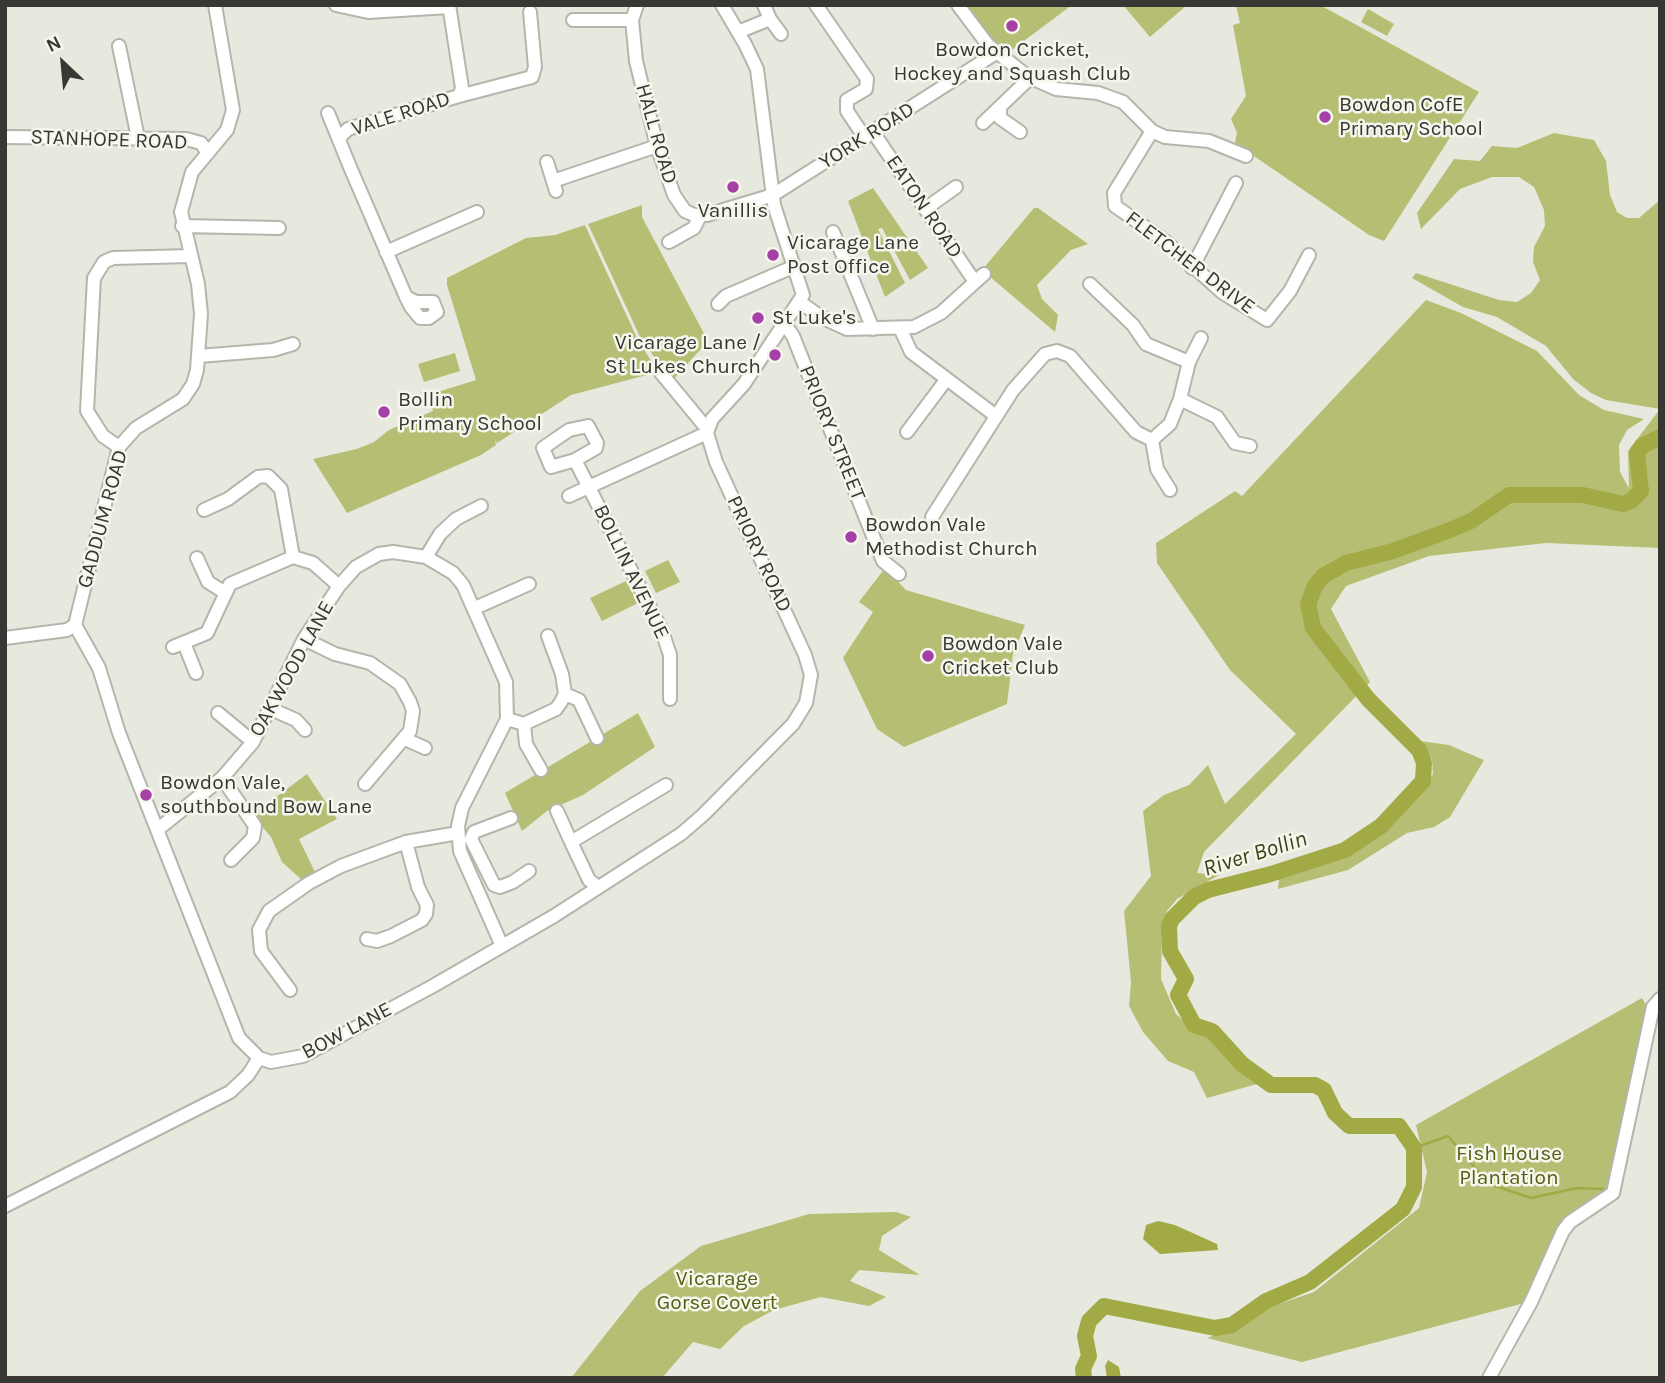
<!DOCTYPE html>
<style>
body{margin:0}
#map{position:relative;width:1665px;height:1383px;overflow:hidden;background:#e7e9df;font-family:Karla,sans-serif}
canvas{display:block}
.frame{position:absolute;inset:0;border:7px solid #373733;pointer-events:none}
.north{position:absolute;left:28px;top:28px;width:70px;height:70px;-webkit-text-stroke:5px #f5f6ec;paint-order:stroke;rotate:334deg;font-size:19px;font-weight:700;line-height:28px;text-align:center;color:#373733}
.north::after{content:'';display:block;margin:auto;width:24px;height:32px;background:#373733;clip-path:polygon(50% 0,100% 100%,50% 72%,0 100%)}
</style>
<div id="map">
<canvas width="1665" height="1383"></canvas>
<div class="frame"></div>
<div class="north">N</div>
</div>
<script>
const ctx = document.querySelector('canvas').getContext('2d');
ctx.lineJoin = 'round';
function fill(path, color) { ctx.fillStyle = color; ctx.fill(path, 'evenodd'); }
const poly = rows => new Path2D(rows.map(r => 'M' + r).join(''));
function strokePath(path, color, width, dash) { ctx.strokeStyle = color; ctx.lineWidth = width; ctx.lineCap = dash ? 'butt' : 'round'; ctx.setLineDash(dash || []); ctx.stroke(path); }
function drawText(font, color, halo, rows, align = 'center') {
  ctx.font = font + ' Karla,sans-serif'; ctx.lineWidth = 5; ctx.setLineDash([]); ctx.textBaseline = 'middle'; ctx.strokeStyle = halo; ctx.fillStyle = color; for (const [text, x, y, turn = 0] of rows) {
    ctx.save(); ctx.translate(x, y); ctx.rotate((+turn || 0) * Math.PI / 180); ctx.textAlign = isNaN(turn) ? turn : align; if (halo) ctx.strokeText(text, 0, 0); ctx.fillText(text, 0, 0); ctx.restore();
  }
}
fill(poly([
 [964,5,1072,5,1005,55],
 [1123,5,1186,5,1186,6,1150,37],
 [1236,5,1320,5,1479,92,1384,241,1369,235,1235,143,1237,133,1231,119,1246,96,1233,25,1240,23],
 [1368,9,1394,24,1387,36,1361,22],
 [1554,133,1594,140,1606,161,1610,195,1617,212,1627,218,1639,218,1660,200,1660,409,1606,400,1591,393,1573,379,1546,346,1497,317,1463,307,1412,278,1416,273,1499,300,1517,302,1531,293,1540,280,1533,262,1534,247,1545,226,1544,210,1534,187,1519,177,1492,177,1460,189,1421,229,1417,213,1454,159,1480,161,1492,146,1517,148],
 [873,188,928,268,910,280,882,228,878,229,905,283,885,297,848,201],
 [642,205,642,217,708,341,672,381,641,339,588,224],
 [1034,208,1038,208,1088,244,1071,250,1037,285,1042,299,1058,315,1055,332,982,270],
 [585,225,637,338,658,372,571,395,497,443,495,440,496,445,481,455,347,513,313,459,357,449,374,442,389,430,433,411,428,395,476,380,447,285,447,278,526,238,555,235],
 [1426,300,1461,313,1537,351,1579,395,1604,410,1644,419,1627,430,1619,445,1620,472,1629,488,1628,451,1660,409,1660,548,1546,543,1429,556,1346,586,1331,609,1370,682,1204,852,1197,873,1219,875,1177,899,1167,911,1162,933,1161,979,1176,1014,1193,1029,1211,1034,1223,1054,1257,1084,1207,1098,1194,1072,1168,1061,1143,1032,1129,1006,1131,982,1124,911,1151,876,1143,811,1164,795,1189,785,1208,765,1225,804,1296,734,1230,670,1157,563,1156,543,1235,491,1242,496],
 [455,353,460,371,424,382,418,364],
 [668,560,680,582,656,593,645,571],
 [885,568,906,590,1025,625,1013,654,1007,704,904,747,877,729,843,658,873,612,859,602],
 [626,581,638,603,602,621,590,598],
 [638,713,655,747,583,795,547,811,522,831,505,793],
 [1420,741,1449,745,1484,760,1450,817,1434,827,1407,833,1348,870,1278,889,1279,879,1338,860,1385,829,1416,800,1433,774,1432,760],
 [307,774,337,819,299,839,316,874,303,881,282,862,271,837,252,815],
 [1642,998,1650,1012,1611,1191,1567,1221,1528,1302,1302,1362,1207,1338,1252,1320,1270,1307,1314,1292,1419,1208,1427,1172,1416,1125],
 [896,1212,911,1217,882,1236,879,1250,920,1275,859,1270,850,1281,886,1297,869,1306,821,1297,774,1310,744,1326,720,1349,693,1342,662,1378,571,1378,640,1291,701,1246,809,1214]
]), '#b6be74');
fill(poly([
 [1158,1221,1175,1225,1217,1244,1218,1250,1160,1254,1143,1239,1146,1225],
 [1108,1360,1119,1367,1121,1378,1107,1378,1105,1366]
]), '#a2aa45');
strokePath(poly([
 [1414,1148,1448,1136,1489,1184,1531,1198,1577,1188,1603,1189]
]), '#a2aa45', 2.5);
strokePath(poly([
 [1084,1378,1083,1369,1089,1356,1085,1336,1089,1321,1104,1306,1215,1328,1232,1325,1266,1301,1310,1282,1403,1209,1414,1187,1414,1148,1399,1126,1349,1126,1335,1113,1324,1090,1315,1085,1271,1085,1242,1064,1212,1031,1194,1025,1178,995,1186,979,1170,951,1169,926,1172,919,1194,897,1208,890,1271,874,1345,850,1381,826,1423,781,1424,763,1419,750,1368,699,1313,628,1308,604,1315,586,1323,576,1346,563,1393,551,1450,530,1471,521,1509,495,1583,495,1623,504,1631,501,1641,491,1637,453,1642,446,1660,437]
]), '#a2aa45', 16);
const minor = poly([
 [336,5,368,12,449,7],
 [637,5,632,20,636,61,657,146,674,195,685,211,694,215,707,215,773,195,996,53],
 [816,5,867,79,866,89,847,100,847,111,865,138],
 [958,5,988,45,1027,76,1056,89,1098,93,1123,102,1152,131,1165,137,1209,141,1246,156],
 [770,19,781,34],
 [573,20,632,20],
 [738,32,770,19,764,5],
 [119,46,138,138],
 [459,96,532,77,535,67,530,12],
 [1000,108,1000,118,1020,132],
 [328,113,350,167,406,297,411,307,420,318,429,318,437,312,433,302,416,302,406,297],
 [983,123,1031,77],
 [1152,131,1114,193,1115,206,1165,241,1223,293,1267,320,1290,291,1309,255],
 [873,132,975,282],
 [5,137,186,139,201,143,208,153],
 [339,138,348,129,459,96,462,88,449,5],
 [547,162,556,191],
 [553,181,657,146],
 [925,209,956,187],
 [182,226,279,228],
 [833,232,873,329],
 [669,242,694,228,700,216],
 [386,252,477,212],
 [1192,268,1236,183],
 [1090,284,1133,325,1146,344,1189,362],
 [801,303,821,317,847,329,914,327,941,313,984,274],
 [718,304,726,296,795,266],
 [786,326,793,336,883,561,899,574],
 [900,328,911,352,996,416],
 [199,356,273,350,293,344],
 [661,373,703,424,709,426],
 [1180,399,1217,417,1235,443,1250,446],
 [588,426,597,443,596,448,575,460,551,467,543,448,569,430,588,426],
 [907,432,946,380],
 [1152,440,1157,469,1170,490],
 [119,447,103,436,87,411,94,278,104,262,113,258,191,256],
 [575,460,662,631,670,655,670,699],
 [569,496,707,433],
 [204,510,228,499,258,477,268,476,281,489,293,557],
 [932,517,1013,390,1045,354,1057,351,1070,356,1136,432,1152,440,1170,424,1180,399,1189,362,1201,338],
 [426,557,440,534,456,519,481,506],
 [197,558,208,582,224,592],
 [475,608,529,584],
 [75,625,99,668,119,733,239,1038,259,1058,271,1062,303,1056,433,986,554,916,681,834,703,815,793,724,806,703,811,675,805,655,716,462,707,433,712,419,744,384,803,295,774,205,757,69,745,44,722,5],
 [75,625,119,447,136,428,183,399,193,384,197,370,201,314,198,284,181,212,192,172,227,130,233,110,215,5],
 [5,638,67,630,75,625],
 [304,639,335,654,370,663,400,684,410,702,413,711,410,731,365,784],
 [184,643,196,673],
 [173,647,207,633,230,584,293,557,313,563,339,586],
 [565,694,579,700,597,738],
 [271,709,296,720,305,730],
 [218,713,253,742],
 [507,719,524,724,556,709,561,702,565,694,562,674,548,636],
 [524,724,526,744,541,770],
 [405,739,425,748],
 [222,778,255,826,253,838,231,860],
 [557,811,571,842],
 [511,818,474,832,471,839,494,885,500,887,513,882,529,871],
 [157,830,222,778,253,742,304,639,339,586,356,567,379,554,393,552,426,557,453,573,463,585,506,682,507,719,462,808,458,826,460,851,502,946],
 [598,887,589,880,571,842,666,785],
 [367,939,377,941,391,936,422,920,426,914,427,905,418,887,406,842],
 [290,990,261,951,259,930,269,911,309,883,341,866,406,842,458,833],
 [5,1206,230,1092,248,1075,259,1058],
 [1489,1378,1531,1302,1563,1231,1570,1222,1613,1193,1653,1007,1660,999]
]);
strokePath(minor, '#b4b6ac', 16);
strokePath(minor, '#fff', 12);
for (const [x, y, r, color] of [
 [1012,26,7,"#a541a6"],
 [1325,117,7,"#a541a6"],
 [733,187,7,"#a541a6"],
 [773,255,7,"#a541a6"],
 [758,318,7,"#a541a6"],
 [775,355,7,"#a541a6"],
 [384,412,7,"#a541a6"],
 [851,537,7,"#a541a6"],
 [928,656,7,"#a541a6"],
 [146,795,7,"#a541a6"]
]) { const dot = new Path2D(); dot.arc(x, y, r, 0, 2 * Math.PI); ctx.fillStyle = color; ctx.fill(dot); strokePath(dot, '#f5f6ec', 2.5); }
drawText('21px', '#373733', '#f5f6ec', [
 ["Bowdon Cricket,",1012,50,"center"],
 ["Hockey and Squash Club",1012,74,"center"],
 ["Bowdon CofE",1339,105],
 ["Primary School",1339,129],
 ["Vanillis",733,211,"center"],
 ["Vicarage Lane",787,243],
 ["Post Office",787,267],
 ["St Luke's",772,318],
 ["Vicarage Lane /",761,343,"right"],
 ["St Lukes Church",761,367,"right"],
 ["Bollin",398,400],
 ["Primary School",398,424],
 ["Bowdon Vale",865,525],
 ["Methodist Church",865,549],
 ["Bowdon Vale",942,644],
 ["Cricket Club",942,668],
 ["Bowdon Vale,",160,783],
 ["southbound Bow Lane",160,807]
], 'left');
drawText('21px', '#373733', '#f5f6ec', [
 ["VALE ROAD",401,114,-18],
 ["HALL ROAD",656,134,74],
 ["YORK ROAD",867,136,-32],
 ["STANHOPE ROAD",109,140,2],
 ["EATON ROAD",924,207,56],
 ["FLETCHER DRIVE",1190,263,37],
 ["PRIORY STREET",832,433,68],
 ["GADDUM ROAD",103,519,-75],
 ["PRIORY ROAD",759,554,65],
 ["BOLLIN AVENUE",631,572,64],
 ["OAKWOOD LANE",292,669,-61],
 ["BOW LANE",347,1031,-28]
]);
drawText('21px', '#575d13', '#f5f6ec', [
 ["Fish House",1509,1154],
 ["Plantation",1509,1178],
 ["Vicarage",717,1279],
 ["Gorse Covert",717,1303]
]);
drawText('italic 23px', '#3d4117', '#f5f6ec', [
 ["River Bollin",1255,854,-17]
]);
</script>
